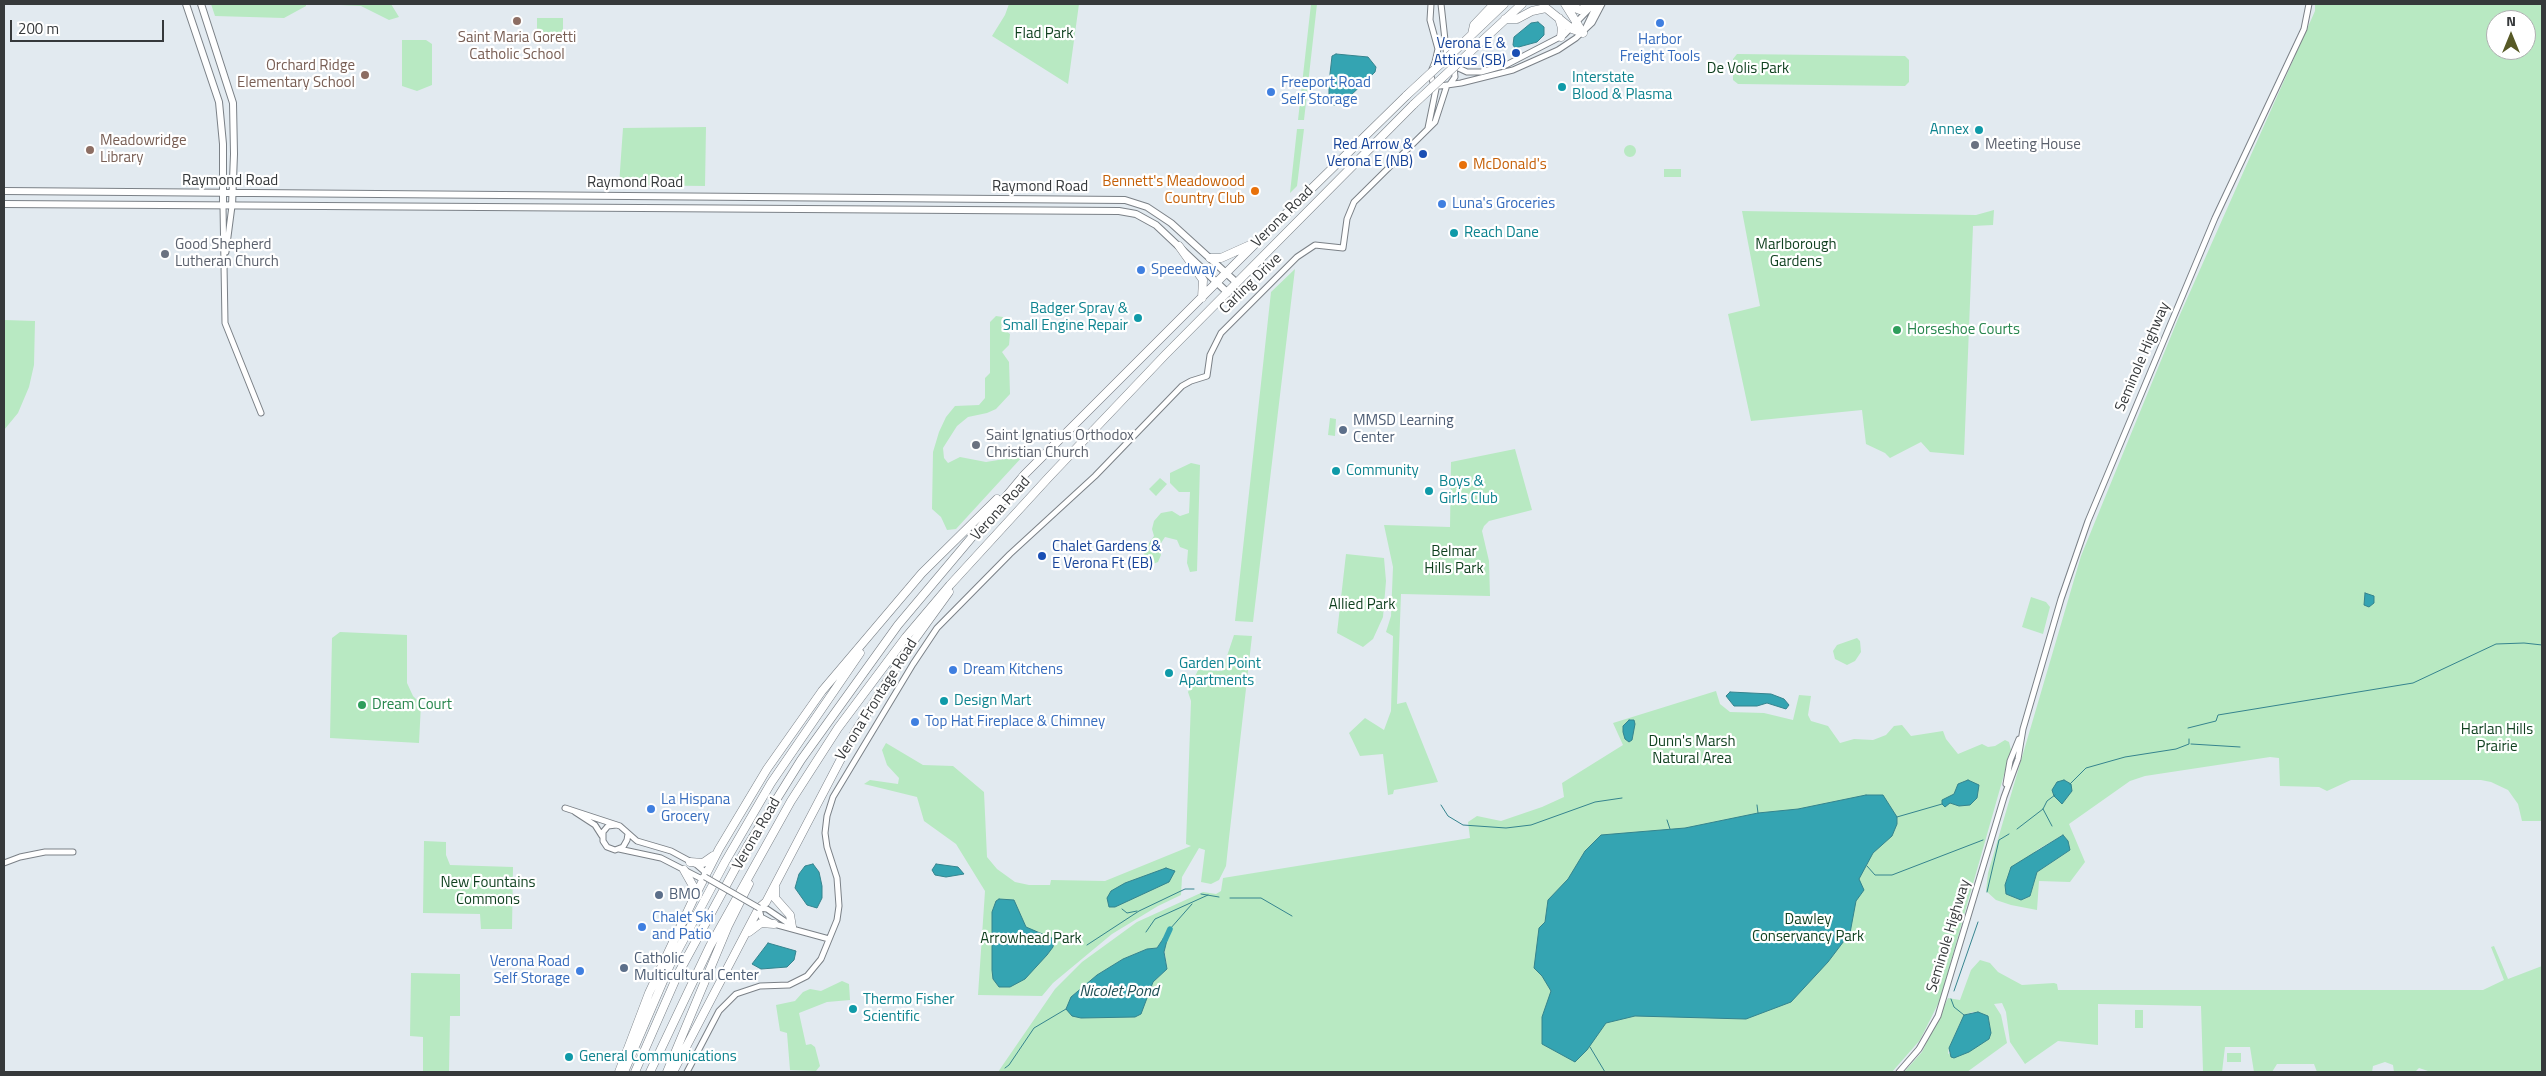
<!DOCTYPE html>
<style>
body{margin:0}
#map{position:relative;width:2546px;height:1076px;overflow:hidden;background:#e2eaf0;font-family:"Titillium Web",sans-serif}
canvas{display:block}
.frame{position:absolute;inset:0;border:5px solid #36393b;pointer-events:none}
.north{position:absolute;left:2486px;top:10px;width:50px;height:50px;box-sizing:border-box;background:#fff;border:1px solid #afb0b1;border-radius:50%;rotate:0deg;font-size:14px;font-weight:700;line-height:20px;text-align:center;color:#36393b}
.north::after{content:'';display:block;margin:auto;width:18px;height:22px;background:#575926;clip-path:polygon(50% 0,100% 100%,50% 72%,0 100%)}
.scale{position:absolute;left:10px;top:20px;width:154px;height:22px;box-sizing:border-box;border:2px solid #36393b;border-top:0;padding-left:6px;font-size:15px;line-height:18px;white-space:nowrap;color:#36393b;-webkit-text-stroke:4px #fff;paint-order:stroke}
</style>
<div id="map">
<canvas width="2546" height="1076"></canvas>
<div class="frame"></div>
<div class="north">N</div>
<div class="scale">200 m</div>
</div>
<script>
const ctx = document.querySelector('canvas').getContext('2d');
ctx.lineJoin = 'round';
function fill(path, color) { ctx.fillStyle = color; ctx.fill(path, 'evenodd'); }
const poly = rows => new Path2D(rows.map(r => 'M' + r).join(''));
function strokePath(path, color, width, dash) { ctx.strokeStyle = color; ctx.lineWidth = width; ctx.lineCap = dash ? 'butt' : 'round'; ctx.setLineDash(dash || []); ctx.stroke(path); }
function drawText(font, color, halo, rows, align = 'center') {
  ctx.font = font + ' "Titillium Web",sans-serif'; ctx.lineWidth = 4.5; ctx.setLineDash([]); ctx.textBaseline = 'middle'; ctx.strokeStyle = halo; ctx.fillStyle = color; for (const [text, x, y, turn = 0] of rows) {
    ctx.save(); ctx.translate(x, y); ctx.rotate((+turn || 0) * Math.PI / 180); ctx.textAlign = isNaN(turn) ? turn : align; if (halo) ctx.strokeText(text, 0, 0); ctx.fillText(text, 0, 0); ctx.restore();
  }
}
fill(poly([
 [211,4,306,4,306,6,284,18,215,16],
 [320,4,391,4,399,17,389,20,361,6],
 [1009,4,1079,4,1068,84,992,36,1005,15],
 [1311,4,1317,4,1304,120,1298,120],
 [2315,4,2542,4,2542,821,2522,821,2518,804,2508,790,2491,782,2481,780,2351,780,2327,791,2319,787,2280,786,2279,758,2270,757,2145,776,2130,781,2069,824,2085,862,2070,882,2039,881,2037,910,2011,905,1996,900,1986,891,1988,873,2081,556,2178,319,2315,11],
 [2496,20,2526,20,2526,50,2496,50],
 [2063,835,2070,850,2037,872,2030,896,2021,900,2006,894,2037,850],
 [537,18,563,18,563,33,547,33,543,36,543,41,537,41],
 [402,40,426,40,432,44,432,85,417,91,402,86],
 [1737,54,1905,56,1909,60,1909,82,1905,86,1738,84,1733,80,1733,59],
 [706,127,705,186,619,185,623,128],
 [1297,129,1304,129,1297,186,1290,193],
 '1624 151a6 6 0 1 1 12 0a6 6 0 1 1-12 0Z',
 [1664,169,1681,169,1681,177,1664,177],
 [1994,210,1993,225,1973,226,1964,455,1930,452,1921,442,1890,458,1885,453,1866,444,1862,410,1751,421,1728,314,1760,306,1742,211,1976,215],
 [1295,269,1253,622,1235,621,1271,292],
 [996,316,1003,317,1001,327,1010,334,1009,345,1002,352,1009,362,1010,394,996,409,987,413,968,417,957,426,943,448,944,458,948,463,960,457,986,462,1023,456,956,529,947,530,941,517,932,509,933,452,939,432,946,417,955,406,979,405,985,398,985,378,990,373,990,322],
 [4,320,35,321,34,365,29,387,18,413,4,430],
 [1330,418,1336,419,1335,436,1328,435],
 [1515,449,1532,510,1489,521,1484,526,1482,531,1489,561,1490,596,1401,594,1397,704,1406,702,1438,782,1394,790,1393,794,1388,795,1383,754,1360,756,1349,733,1365,718,1384,730,1391,711,1393,636,1386,632,1391,616,1393,567,1384,525,1450,527,1451,462],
 [1191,463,1200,465,1197,571,1190,572,1187,563,1188,550,1180,547,1177,540,1165,537,1159,546,1161,555,1158,562,1153,564,1148,562,1143,552,1154,536,1152,529,1154,521,1161,513,1172,511,1180,516,1189,513,1190,492,1179,492,1170,483,1170,473],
 [1160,478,1167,484,1156,496,1149,489],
 [1346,554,1384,558,1386,581,1383,617,1373,639,1363,647,1337,633],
 [2031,597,2046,602,2050,607,2043,634,2022,627],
 [340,632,407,635,407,683,413,696,421,704,419,743,330,738,332,638],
 [1234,635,1252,636,1229,838,1226,866,1219,880,1211,884,1201,882,1205,850,1199,848,1182,877,1181,895,1158,906,1112,934,1053,983,1042,996,978,995,985,891,956,844,924,821,917,797,864,784,870,780,898,784,899,778,887,765,882,750,886,743,923,765,953,766,984,792,987,857,997,869,1015,882,1029,885,1050,885,1051,880,1105,881,1191,846,1186,844,1191,701,1188,692,1198,670,1222,671],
 [1857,638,1860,641,1861,652,1855,661,1847,665,1835,659,1833,651,1837,645],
 [1716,691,1720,704,1730,712,1764,713,1793,720,1799,695,1811,696,1808,715,1811,721,1828,726,1840,743,1854,739,1873,740,1886,735,1894,726,1902,725,1911,736,1943,731,1946,739,1958,754,1982,744,1988,747,1995,746,2005,740,2009,742,2011,750,1940,1000,1920,1040,1892,1072,998,1072,1055,989,1082,962,1137,922,1203,892,1216,894,1221,891,1223,878,1470,838,1468,822,1477,816,1501,821,1542,807,1564,797,1562,783,1623,745,1613,723],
 [1163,939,1167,969,1153,982,1144,1005,1071,997,1097,975,1123,959,1147,949,1157,948],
 [424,841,446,842,446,855,450,865,513,867,512,929,481,929,480,914,423,913],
 [2494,946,2508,979,2542,966,2542,1072,2431,1072,2419,1068,2415,1072,2394,1072,2393,1065,2385,1062,2373,1066,2372,1072,2317,1072,2314,1064,2277,1064,2272,1072,2254,1072,2250,1047,2225,1047,2222,1072,2208,1072,2203,1071,2201,1006,2098,1004,2098,1045,2058,1041,2025,1064,2010,1042,2006,1012,2002,1003,1994,1004,2001,1015,2007,1043,1967,1072,1904,1072,1922,1052,1948,998,1960,1000,1971,970,1980,960,1990,963,1998,972,2022,985,2054,983,2057,984,2058,990,2483,990,2504,980,2491,947],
 [1973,1012,1989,1020,1990,1033,1948,1054,1949,1048,1964,1015],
 [411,973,460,974,460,1016,450,1016,449,1072,423,1072,423,1037,410,1036],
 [842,981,849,984,850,1000,827,1002,799,1013,806,1045,811,1044,815,1047,820,1066,816,1071,790,1070,787,1033,780,1031,776,1005,795,1001,803,992,810,989,821,991],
 [2135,1010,2143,1010,2143,1028,2135,1028],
 [2227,1053,2241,1053,2241,1062,2227,1062]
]), '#b8e9c2');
const water = poly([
 [1538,22,1544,27,1544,35,1537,42,1515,48,1513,45,1514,37,1531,23,1538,22],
 [1336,54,1368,57,1376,67,1375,72,1347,99,1338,105,1333,105,1329,99,1329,83,1332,56,1336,54],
 [2365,593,2374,596,2374,603,2369,607,2364,605,2365,593],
 [1730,692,1771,694,1784,699,1789,705,1786,709,1767,703,1757,706,1734,706,1726,696,1730,692],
 [1629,720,1634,720,1635,724,1632,740,1629,742,1625,739,1623,732,1623,726,1629,720],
 [1968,780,1979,785,1977,798,1970,805,1959,806,1950,803,1945,807,1942,804,1942,800,1954,794,1958,784,1968,780],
 [2064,780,2071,784,2072,791,2062,804,2054,796,2052,790,2057,782,2064,780],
 [1866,795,1883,795,1897,817,1897,824,1892,836,1873,853,1859,879,1864,890,1856,901,1850,933,1828,962,1791,1002,1746,1019,1635,1016,1606,1023,1587,1050,1575,1062,1542,1044,1542,1017,1551,991,1542,976,1534,968,1539,928,1545,922,1548,900,1568,879,1585,851,1601,835,1685,828,1758,813,1798,809,1866,795],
 [2063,835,2068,841,2070,850,2037,872,2030,896,2021,900,2006,894,2005,885,2011,867,2063,835],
 [813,864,819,872,822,886,822,898,817,908,807,905,795,888,799,874,805,866,813,864],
 [936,864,958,867,964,874,946,877,935,875,932,870,936,864],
 [1166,868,1175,871,1169,882,1115,907,1109,907,1107,898,1111,891,1125,883,1166,868],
 [999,899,1014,900,1026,927,1054,939,1053,947,1047,955,1025,979,1010,987,999,987,993,979,992,970,992,912,996,901,999,899],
 [1163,939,1167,940,1164,952,1167,969,1153,982,1141,1014,1135,1017,1081,1018,1072,1016,1066,1009,1071,997,1097,975,1123,959,1147,949,1157,948,1163,939],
 [768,943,796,951,794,960,787,967,761,969,752,964,768,943],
 [1978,1012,1988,1016,1991,1033,1989,1039,1969,1052,1954,1058,1951,1057,1949,1048,1964,1015,1978,1012]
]);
fill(water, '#34a4b2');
strokePath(water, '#35848e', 1);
strokePath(poly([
 [2188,728,2216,721,2218,715,2413,683,2496,644,2524,643,2542,645],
 [2191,744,2240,747],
 [2070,784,2086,768,2125,757,2176,749,2189,744,2189,739],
 [1441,805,1448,816,1463,825,1506,828,1531,825,1595,802,1622,798],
 [1757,805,1758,813],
 [2043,809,2052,826],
 [1897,817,1942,804],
 [1667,820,1670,829],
 [2017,829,2043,809,2047,801,2055,795],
 [1867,866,1875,875,1892,875,1983,840],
 [1987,892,1999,840,2009,834],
 [1201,894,1219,897],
 [1230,898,1261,898,1292,916],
 [1122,909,1127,913,1137,911],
 [1170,929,1192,904],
 [1146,932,1155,919,1208,895],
 [1087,945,1139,911,1185,889,1194,889],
 [1954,991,1978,922],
 [1951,999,1954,1007,1964,1015],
 [1590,1047,1605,1072],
 [1005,1068,1009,1065,1034,1028,1066,1009]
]), '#35848e', 1);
strokePath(poly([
 [1165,940,1170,929]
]), '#34a4b2', 5.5);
const minor = poly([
 [1431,4,1430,20,1438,49,1435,62],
 [1441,4,1447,58],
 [1583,33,1597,4],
 [1454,66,1467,72,1481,72,1506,65,1564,35,1594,4],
 [1450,84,1455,77,1454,66,1443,60,1435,62,1430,74,1433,82,1440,86,1461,83,1513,70,1558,50,1576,38,1592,23,1602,4],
 [1428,128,1437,84],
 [223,206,225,323,261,413],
 [226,252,232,206],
 [2006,784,2010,761,2019,739],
 [565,808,620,826,637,841,671,851,697,865,704,871,705,877,700,878,661,858,619,849],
 [575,812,595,825,602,836],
 [616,825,608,826,603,832,603,841,607,847,615,850,623,847,627,840,628,834],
 [4,863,20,857,45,852,73,852],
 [792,926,767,909,759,908,761,917,774,924,829,939],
 [687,1072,719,1011,736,994,760,986,789,985,807,976,821,959,837,920,839,906,837,878,827,847,825,833,827,816,833,797,913,664,937,628,1010,554,1095,476,1182,386,1191,381,1207,376,1210,355,1221,333,1297,257,1315,245,1343,248,1347,219,1354,202,1435,122,1447,85],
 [1899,1072,1919,1049,1938,1016,2004,797,2018,759,2023,729,2061,599,2088,521,2215,218,2304,29,2309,4]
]);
const major = poly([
 [186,4,219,102,223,144,223,206],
 [201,4,233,103,234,154,232,206],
 [4,191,1125,200,1147,207,1171,223,1237,283],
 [4,204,1119,211,1136,214,1156,225,1228,293]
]);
const highway = poly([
 [1565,4,1583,33],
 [1566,4,1580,10,1594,4],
 [1559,18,1562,28,1561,37],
 [1505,19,1517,19,1532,11,1546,8,1572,29,1583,33],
 [1472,34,1474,25,1494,4],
 [1462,44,1504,4],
 [1470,52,1522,4],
 [1179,246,1203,280,1202,298],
 [1210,258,1221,258,1250,245],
 [690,862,703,863,713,856],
 [684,870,693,886,693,898],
 [775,887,775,898,790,915,792,927],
 [749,932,761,923,774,924],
 [619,1072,649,993,693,900,719,849,767,769,822,691,922,573,997,499],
 [624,1072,670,965,725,862,771,783,860,653],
 [635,1072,678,974,748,845,801,760,898,625,1025,474,1257,242,1407,95],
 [650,1072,710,946,791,801,838,728,906,637,950,585,1049,477,1165,355,1414,104],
 [667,1072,728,926,749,884],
 [673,1072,752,921,759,908,766,902,855,732,907,650,949,592]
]);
strokePath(minor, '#7b8187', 7);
strokePath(major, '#7b8187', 8);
strokePath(highway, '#7b8187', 9);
strokePath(minor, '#fff', 5);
strokePath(major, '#fff', 6);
strokePath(highway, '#fff', 8);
const minorBridge = poly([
 [705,877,759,908]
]);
const highwayBridge = poly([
 [1407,95,1462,44],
 [1414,104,1470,52]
]);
strokePath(minorBridge, '#7b8187', 7, []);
strokePath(highwayBridge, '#7b8187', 9, []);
strokePath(minorBridge, '#fff', 5);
strokePath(highwayBridge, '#fff', 8);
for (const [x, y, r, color] of [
 [517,21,5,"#8d6e63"],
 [1660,23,5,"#3f7fe0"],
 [1516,53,5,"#1a4fb4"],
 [365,75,5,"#8d6e63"],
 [1562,87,5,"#0f9aa8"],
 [1271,92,5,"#3f7fe0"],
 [1979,130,5,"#0f9aa8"],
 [1975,145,5,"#6b7280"],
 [90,150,5,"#8d6e63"],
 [1423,154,5,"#1a4fb4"],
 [1463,165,5,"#e8710a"],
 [1255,191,5,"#e8710a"],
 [1442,204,5,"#3f7fe0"],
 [1454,233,5,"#0f9aa8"],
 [165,254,5,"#6b7280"],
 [1141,270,5,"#3f7fe0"],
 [1138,318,5,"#0f9aa8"],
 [1897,330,5,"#2e9e5b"],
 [1343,430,5,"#5c6f8a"],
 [976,445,5,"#6b7280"],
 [1336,471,5,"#0f9aa8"],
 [1429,491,5,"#0f9aa8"],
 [1042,556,5,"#1a4fb4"],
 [953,670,5,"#3f7fe0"],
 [1169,673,5,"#0f9aa8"],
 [944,701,5,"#0f9aa8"],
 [362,705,5,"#2e9e5b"],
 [915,722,5,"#3f7fe0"],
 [651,809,5,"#3f7fe0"],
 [659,895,5,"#5c6f8a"],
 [642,927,5,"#3f7fe0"],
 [624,968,5,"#5c6f8a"],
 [580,971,5,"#3f7fe0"],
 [853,1009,5,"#0f9aa8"],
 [569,1057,5,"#0f9aa8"]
]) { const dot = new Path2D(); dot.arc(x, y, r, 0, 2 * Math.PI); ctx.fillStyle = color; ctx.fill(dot); strokePath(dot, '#fff', 2); }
drawText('15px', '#0e3f1e', '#fff', [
 ["Flad Park",1044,34],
 ["De Volis Park",1748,69],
 ["Marlborough",1796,245],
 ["Gardens",1796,262],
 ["Belmar",1454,552],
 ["Hills Park",1454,569],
 ["Allied Park",1362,605],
 ["Harlan Hills",2497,730],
 ["Prairie",2497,747],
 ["Dunn's Marsh",1692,742],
 ["Natural Area",1692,759],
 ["New Fountains",488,883],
 ["Commons",488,900],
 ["Dawley",1808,920],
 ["Conservancy Park",1808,937],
 ["Arrowhead Park",1031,939]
]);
drawText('15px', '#785e54', '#fff', [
 ["Saint Maria Goretti",517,38],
 ["Catholic School",517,55],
 ["Orchard Ridge",355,66,"right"],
 ["Elementary School",355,83,"right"],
 ["Meadowridge",100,141,"left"],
 ["Library",100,158,"left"]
]);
drawText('15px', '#366cbe', '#fff', [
 ["Harbor",1660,40,"center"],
 ["Freight Tools",1660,57,"center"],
 ["Freeport Road",1281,83],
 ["Self Storage",1281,100],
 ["Luna's Groceries",1452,204],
 ["Speedway",1151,270],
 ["Dream Kitchens",963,670],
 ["Top Hat Fireplace & Chimney",925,722],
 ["La Hispana",661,800],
 ["Grocery",661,817],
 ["Chalet Ski",652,918],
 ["and Patio",652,935],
 ["Verona Road",570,962,"right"],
 ["Self Storage",570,979,"right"]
], 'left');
drawText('15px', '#164399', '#fff', [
 ["Verona E &",1506,44],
 ["Atticus (SB)",1506,61],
 ["Red Arrow &",1413,145],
 ["Verona E (NB)",1413,162],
 ["Chalet Gardens &",1052,547,"left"],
 ["E Verona Ft (EB)",1052,564,"left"]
], 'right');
drawText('15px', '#0d838f', '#fff', [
 ["Interstate",1572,78],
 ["Blood & Plasma",1572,95],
 ["Annex",1969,130,"right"],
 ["Reach Dane",1464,233],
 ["Badger Spray &",1128,309,"right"],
 ["Small Engine Repair",1128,326,"right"],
 ["Community",1346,471],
 ["Boys &",1439,482],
 ["Girls Club",1439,499],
 ["Garden Point",1179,664],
 ["Apartments",1179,681],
 ["Design Mart",954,701],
 ["Thermo Fisher",863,1000],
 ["Scientific",863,1017],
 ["General Communications",579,1057]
], 'left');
drawText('15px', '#5b616d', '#fff', [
 ["Meeting House",1985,145],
 ["Good Shepherd",175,245],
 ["Lutheran Church",175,262],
 ["Saint Ignatius Orthodox",986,436],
 ["Christian Church",986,453]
], 'left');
drawText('15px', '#c56008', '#fff', [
 ["McDonald's",1473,165],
 ["Bennett's Meadowood",1245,182,"right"],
 ["Country Club",1245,199,"right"]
], 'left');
drawText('15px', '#36393b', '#fff', [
 ["Raymond Road",230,181],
 ["Raymond Road",635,183],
 ["Raymond Road",1040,187],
 ["Verona Road",1283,217,-45],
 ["Carling Drive",1251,284,-44],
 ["Seminole Highway",2143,357,-67],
 ["Verona Road",1001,509,-48],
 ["Verona Frontage Road",877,700,-58],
 ["Verona Road",757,834,-60],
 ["Seminole Highway",1949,936,-73]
]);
drawText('15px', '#27864d', '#fff', [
 ["Horseshoe Courts",1907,330],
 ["Dream Court",372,705]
], 'left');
drawText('15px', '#4e5e75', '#fff', [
 ["MMSD Learning",1353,421],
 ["Center",1353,438],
 ["BMO",669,895],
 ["Catholic",634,959],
 ["Multicultural Center",634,976]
], 'left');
drawText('italic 16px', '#204f55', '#fff', [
 ["Nicolet Pond",1119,992]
]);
</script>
